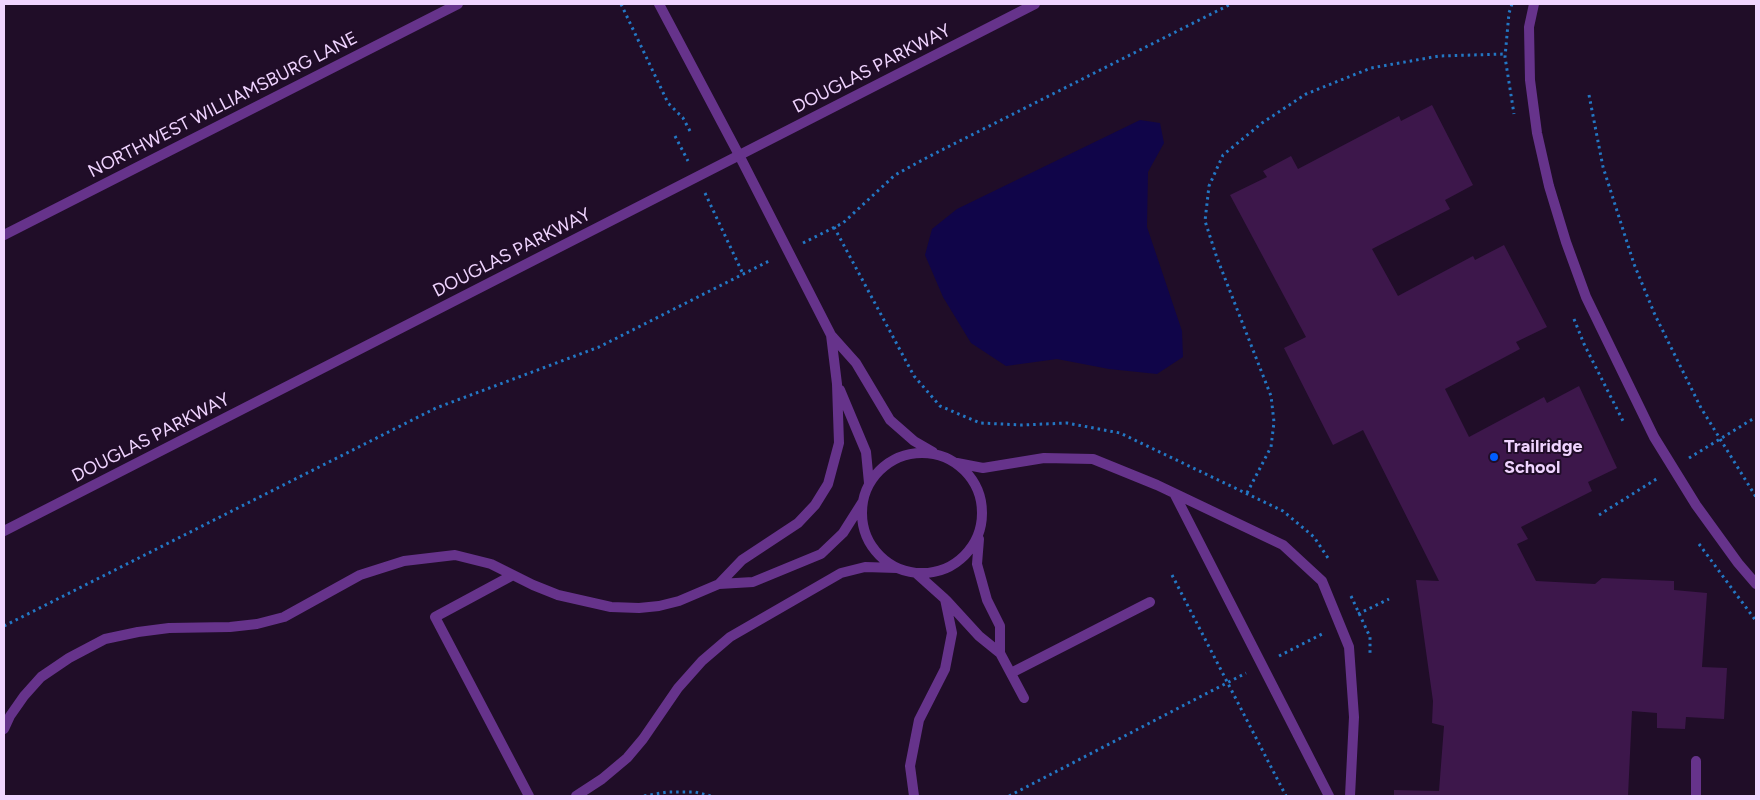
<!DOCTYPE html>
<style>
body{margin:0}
#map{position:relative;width:1760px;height:800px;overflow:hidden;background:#200d28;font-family:Figtree,sans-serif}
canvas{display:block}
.frame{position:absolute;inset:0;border:5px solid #f0d4ff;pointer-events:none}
</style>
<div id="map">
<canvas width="1760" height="800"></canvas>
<div class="frame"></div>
</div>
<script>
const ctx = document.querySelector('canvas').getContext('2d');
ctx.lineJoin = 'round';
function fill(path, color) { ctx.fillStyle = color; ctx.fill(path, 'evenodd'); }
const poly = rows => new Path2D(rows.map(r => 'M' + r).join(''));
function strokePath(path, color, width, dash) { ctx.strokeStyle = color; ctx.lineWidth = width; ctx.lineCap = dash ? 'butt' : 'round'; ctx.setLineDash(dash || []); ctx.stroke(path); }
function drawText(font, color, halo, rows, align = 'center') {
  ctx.font = font + ' Figtree,sans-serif'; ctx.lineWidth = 4; ctx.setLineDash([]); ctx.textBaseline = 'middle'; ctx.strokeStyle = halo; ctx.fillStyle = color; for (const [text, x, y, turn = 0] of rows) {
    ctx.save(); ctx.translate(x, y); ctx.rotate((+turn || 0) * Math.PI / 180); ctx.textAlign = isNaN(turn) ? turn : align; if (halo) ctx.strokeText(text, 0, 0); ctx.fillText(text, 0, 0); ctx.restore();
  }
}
fill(poly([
 [1140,120,1160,123,1164,143,1148,172,1147,227,1182,331,1183,357,1157,374,1109,369,1057,359,1006,366,971,343,943,297,925,255,932,229,957,209]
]), '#100549');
fill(poly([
 [1432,105,1473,185,1445,200,1450,209,1372,249,1398,296,1473,256,1475,260,1504,245,1547,327,1516,342,1520,349,1445,389,1469,437,1544,397,1547,403,1579,386,1617,468,1588,482,1592,491,1521,527,1528,539,1517,544,1536,581,1595,584,1602,578,1674,581,1674,590,1707,593,1702,667,1727,668,1724,719,1686,717,1685,729,1657,728,1657,713,1632,711,1628,796,1394,796,1394,790,1439,791,1444,726,1432,723,1433,701,1416,580,1439,581,1363,430,1333,445,1284,348,1306,337,1230,195,1267,177,1263,171,1291,156,1298,169,1399,116,1401,121]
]), '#3d174b');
strokePath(poly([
 [621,4,668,103,683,118,690,131],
 [1512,4,1509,13,1505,57,1514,114],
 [1589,95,1603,167,1634,264,1655,315,1701,408,1756,497],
 [675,136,688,161],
 [705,193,743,274],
 [834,227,914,376,940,406,980,423,1022,425,1067,423,1120,433,1283,511,1314,537,1330,561],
 [803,243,843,223,895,175,928,157,1231,4],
 [1574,319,1584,344,1623,421],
 [1689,458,1756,417],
 [1247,493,1271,447,1274,422,1271,396,1217,258,1205,221,1209,186,1223,155,1262,123,1306,94,1371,68,1439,56,1506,54],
 [1599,515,1658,478],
 [1699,544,1756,621],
 [1172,575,1286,796],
 [1351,596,1370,637,1370,656],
 [1358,614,1389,599],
 [4,626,436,408,599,347,771,260],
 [1279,656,1324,633],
 [644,796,667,792,695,792,711,796],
 [1009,796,1246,673]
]), '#2377c4', 3, [2.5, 4]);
strokePath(poly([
 [1534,4,1529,27,1530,80,1537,133,1549,186,1566,242,1586,297,1654,437,1696,505,1738,563,1756,584],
 [831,335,856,363,890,420,914,441,933,452],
 [840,390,866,452,869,483],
 '862 513a60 60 0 1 1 120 0a60 60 0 1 1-120 0Z',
 [957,463,983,468,1044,458,1093,459,1157,485,1283,545,1322,581,1349,647,1354,717,1350,796],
 [1174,493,1329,796],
 [979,539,977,564,987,600,1000,626,1000,653],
 [513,575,435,617,529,796],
 [719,584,753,582,821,554,843,533,862,503],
 [946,600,979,636,1000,653,1024,698],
 [1011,673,1150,602],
 [4,729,10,716,24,696,41,677,69,658,105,639,138,632,169,628,230,627,257,624,284,617,360,575,404,561,455,555,491,564,533,585,558,595,611,607,639,608,659,606,679,601,719,584,742,560,798,523,815,505,828,484,839,443,837,384,831,335,739,155],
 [1696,761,1696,796],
 [576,796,602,779,627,758,643,739,678,688,702,661,730,637,841,573,865,567,897,568],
 [914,796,910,766,919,720,945,669,952,633,945,599,916,573]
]), '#66338b', 10);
strokePath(poly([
 [659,4,739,155],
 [4,235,458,4]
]), '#66338b', 10);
strokePath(poly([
 [4,531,1035,4]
]), '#66338b', 10);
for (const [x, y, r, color] of [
 [1494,457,5,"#005dff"]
]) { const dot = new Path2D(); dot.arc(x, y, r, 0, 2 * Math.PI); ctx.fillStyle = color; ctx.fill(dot); strokePath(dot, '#200d28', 2); }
drawText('18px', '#f0d4ff', '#200d28', [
 ["DOUGLAS PARKWAY",872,69,-27],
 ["NORTHWEST WILLIAMSBURG LANE",223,105,-27],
 ["DOUGLAS PARKWAY",512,253,-27],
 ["DOUGLAS PARKWAY",151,438,-27]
]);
drawText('bold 18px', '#f0d4ff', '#200d28', [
 ["Trailridge",1504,447],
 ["School",1504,468]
], 'left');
</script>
